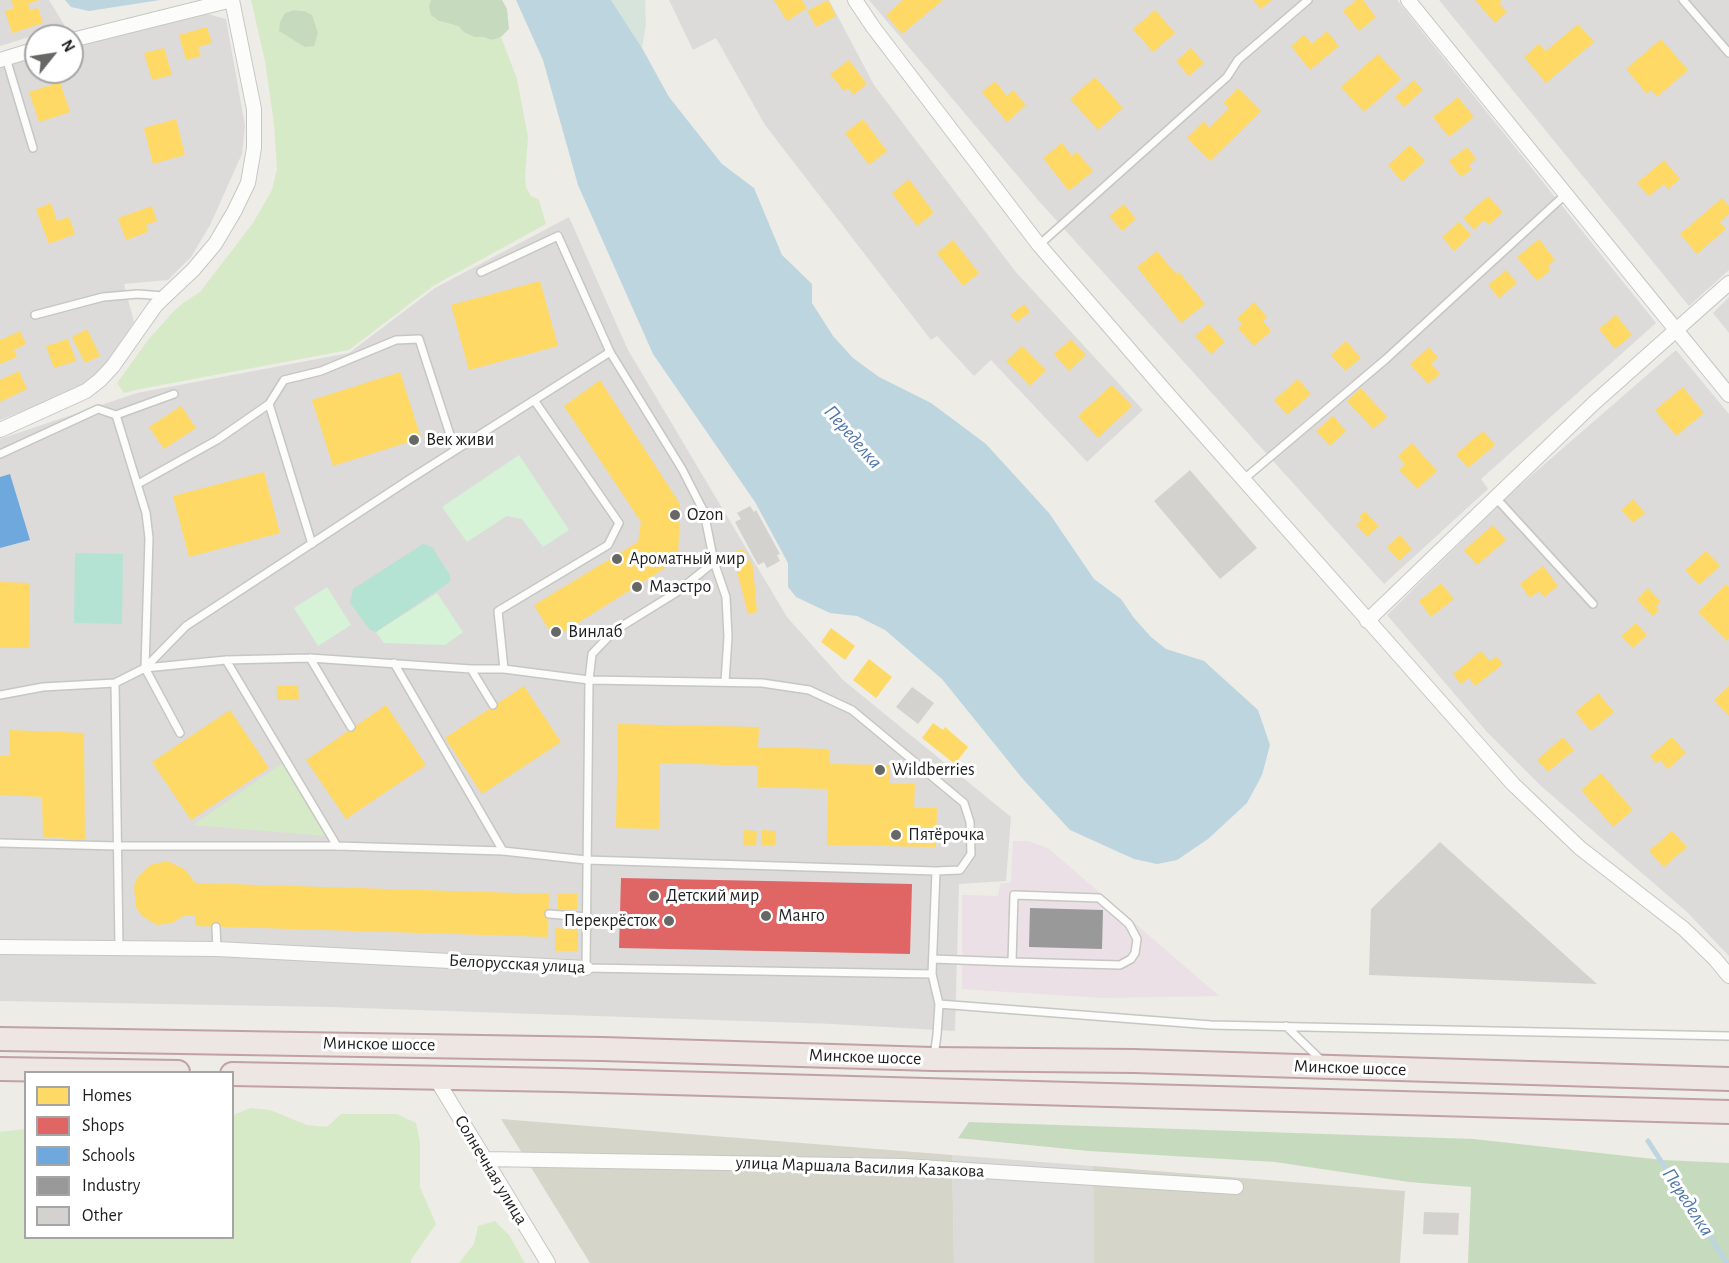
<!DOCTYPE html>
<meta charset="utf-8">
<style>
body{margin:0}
#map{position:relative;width:1729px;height:1263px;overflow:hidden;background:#edece7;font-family:"Alegreya Sans",sans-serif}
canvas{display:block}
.legend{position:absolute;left:24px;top:1071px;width:210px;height:168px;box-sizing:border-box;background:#fff;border:2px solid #a5a5a5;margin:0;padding:8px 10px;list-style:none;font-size:18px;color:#1f1f1f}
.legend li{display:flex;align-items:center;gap:12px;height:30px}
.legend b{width:30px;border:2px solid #a5a5a5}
.north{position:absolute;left:24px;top:24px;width:60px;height:60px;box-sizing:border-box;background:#fff;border:2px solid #a5a5a5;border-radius:50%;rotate:60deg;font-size:16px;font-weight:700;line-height:24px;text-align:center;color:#1f1f1f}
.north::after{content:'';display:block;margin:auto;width:21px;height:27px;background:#676765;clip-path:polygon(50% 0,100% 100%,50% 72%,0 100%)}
</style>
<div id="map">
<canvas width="1729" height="1263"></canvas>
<ul class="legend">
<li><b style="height:16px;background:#ffd966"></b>Homes</li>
<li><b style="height:16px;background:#e06666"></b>Shops</li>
<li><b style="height:16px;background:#6fa8dc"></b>Schools</li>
<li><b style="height:16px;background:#999"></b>Industry</li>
<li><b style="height:16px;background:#d4d2ce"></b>Other</li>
</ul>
<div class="north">N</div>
</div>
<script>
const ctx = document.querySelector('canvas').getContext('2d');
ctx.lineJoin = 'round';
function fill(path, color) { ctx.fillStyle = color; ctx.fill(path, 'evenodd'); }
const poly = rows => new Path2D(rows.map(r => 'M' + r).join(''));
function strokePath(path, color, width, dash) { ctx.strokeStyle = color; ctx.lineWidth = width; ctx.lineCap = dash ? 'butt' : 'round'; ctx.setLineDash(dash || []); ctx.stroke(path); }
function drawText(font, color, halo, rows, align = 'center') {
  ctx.font = font + ' "Alegreya Sans",sans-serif'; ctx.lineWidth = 6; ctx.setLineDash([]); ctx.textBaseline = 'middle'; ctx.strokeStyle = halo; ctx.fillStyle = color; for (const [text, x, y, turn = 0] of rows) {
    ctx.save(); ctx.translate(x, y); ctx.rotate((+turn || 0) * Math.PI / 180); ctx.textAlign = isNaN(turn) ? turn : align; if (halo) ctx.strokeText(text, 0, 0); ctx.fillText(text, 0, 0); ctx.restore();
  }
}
fill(poly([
 [0,0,49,0,65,26,0,46],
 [669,0,829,0,874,85,1015,271,1143,410,1087,462,991,360,974,376,937,336,931,340,765,125,716,38,693,50],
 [869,0,1397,0,1656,323,1481,479,1488,489,1384,584,1038,200],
 [1439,0,1729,0,1729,270,1689,306],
 [208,14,226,19,245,126,242,154,210,225,191,257,168,280,124,284,134,322,100,372,83,387,0,420,0,68,36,56,36,72,72,72,72,47],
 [569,217,628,350,787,617,843,680,1011,817,1006,881,959,884,955,1031,833,1024,329,1007,0,1001,0,439,137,393,349,353,435,288],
 [1729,297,1729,333,1713,313],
 [1676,350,1729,414,1729,956,1687,912,1541,786,1487,732,1387,615,1509,495],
 [952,1155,1093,1166,1094,1263,954,1263]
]), '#dcdbd9');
fill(poly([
 [1013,841,1028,841,1048,848,1219,996,1102,998,962,989,962,895,998,896,1000,884,1011,882]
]), '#eae0e5');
fill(poly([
 [501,1119,952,1155,954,1263,590,1263],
 [1093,1166,1405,1191,1400,1263,1094,1263]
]), '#d5d6c9');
fill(poly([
 [251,0,431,0,429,6,439,21,458,26,465,33,474,37,483,37,492,40,501,37,517,79,528,137,525,177,526,187,531,196,539,200,546,224,433,286,349,350,140,389,124,393,117,383,148,340,172,313,183,303,200,292,253,223,272,190,277,169,274,124,265,61],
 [295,10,304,11,288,36,280,31,285,13],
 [283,763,326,836,193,825],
 [251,1108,270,1110,307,1125,327,1127,341,1114,397,1114,416,1123,420,1143,420,1187,436,1224,411,1260,411,1263,0,1263,0,1132,25,1129,26,1238,232,1238,233,1115],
 [495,1221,509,1235,525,1263,459,1263,474,1244,478,1226]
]), '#d7eac7');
fill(poly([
 [431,0,502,0,507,9,509,29,501,37,492,40,483,37,474,37,465,33,458,26,439,21,431,15,429,6],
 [294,10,304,11,312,15,318,33,314,46,305,47,279,31,280,22,285,13],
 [969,1122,1474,1139,1663,1160,1729,1163,1729,1263,1468,1263,1471,1187,1409,1182,1275,1162,1089,1151,958,1138]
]), '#c6dbbd');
fill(poly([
 [611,0,645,0,646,25,642,48]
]), '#d6e4dc');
fill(poly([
 [519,455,569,530,543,547,522,519,507,516,467,542,442,507],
 [327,587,351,625,318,646,294,608],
 [437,593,463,632,445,645,384,643,376,632]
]), '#d6f3d8');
fill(poly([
 [423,544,432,547,450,575,450,582,376,632,370,630,350,603,353,589],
 [75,553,123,554,122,624,74,623]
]), '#b4e3d3');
fill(poly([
 [65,0,160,0,89,11,71,7],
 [516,0,611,0,642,48,669,97,722,164,754,188,782,255,812,284,812,303,833,336,853,358,879,377,931,403,986,444,1049,513,1094,579,1121,599,1134,618,1151,637,1166,649,1204,661,1258,710,1270,745,1262,775,1247,803,1208,839,1177,860,1157,864,1134,859,1070,830,1022,778,942,679,885,630,857,616,830,613,796,597,788,587,788,563,755,502,653,354,578,185,543,60]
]), '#bcd5df');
fill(poly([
 [11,0,39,0,28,4,30,10,38,8,43,23,12,33,5,11,14,8],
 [774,0,802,0,807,8,787,21],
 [828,0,836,16,816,27,807,11],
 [903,0,943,0,902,34,886,15],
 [1253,0,1272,0,1261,9],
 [1356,0,1363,0,1376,17,1359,31,1343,11],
 [1475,0,1502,0,1499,3,1507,12,1495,23],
 [1155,10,1175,33,1153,52,1133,29],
 [1578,24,1594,42,1546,83,1524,57,1539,44,1546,51],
 [207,27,212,43,198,47,201,56,186,60,179,35],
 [1327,31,1339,46,1310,70,1291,46,1304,35,1312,44],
 [1661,39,1688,70,1657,97,1651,90,1647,94,1626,69],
 [164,48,172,75,152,80,144,53],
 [1191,48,1204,63,1189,76,1176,61],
 [1378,54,1401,79,1364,112,1341,87],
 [849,60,867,84,853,95,848,88,844,91,830,74],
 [1095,77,1123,108,1098,130,1070,99],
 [1414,80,1423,90,1404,107,1395,97],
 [995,81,1007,96,1013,90,1026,105,1007,122,982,92],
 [60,82,70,112,39,122,29,92],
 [1238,88,1261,111,1210,161,1187,138,1204,121,1209,128,1229,108,1223,103],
 [1458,97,1474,117,1449,137,1433,117],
 [176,119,185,155,153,164,144,128],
 [863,119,887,151,869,165,845,133],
 [1062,143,1072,156,1077,152,1093,171,1069,191,1043,158],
 [1410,145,1425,161,1402,182,1388,165],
 [1467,147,1476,159,1469,165,1472,169,1461,177,1449,161],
 [1664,160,1680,179,1668,189,1664,184,1649,196,1637,183],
 [909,179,934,213,917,226,892,193],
 [1488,196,1503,212,1489,225,1484,220,1474,230,1463,218],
 [1722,198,1729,206,1729,214,1720,222,1726,229,1697,254,1680,234],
 [51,203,57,221,69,217,75,234,49,244,36,209],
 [1124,204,1136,219,1122,231,1109,216],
 [152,206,157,221,146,225,148,232,126,240,118,218],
 [1459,222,1471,235,1454,251,1442,237],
 [1539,239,1555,260,1548,266,1551,270,1537,281,1517,257],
 [953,240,979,273,963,286,937,253],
 [1157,251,1176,274,1179,272,1205,304,1181,323,1137,267],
 [1506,270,1517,283,1499,298,1488,285],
 [540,281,558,346,469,370,451,305],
 [1254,302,1267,317,1263,321,1271,331,1254,346,1238,328,1242,324,1237,318],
 [1024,304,1030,312,1017,322,1010,315],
 [1616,315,1632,335,1615,349,1599,329],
 [1209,324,1225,342,1211,354,1195,336],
 [87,329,100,356,85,363,72,337],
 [20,331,26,344,14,350,17,357,0,364,0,340],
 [68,339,76,361,54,368,46,346],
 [1071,339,1086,355,1069,371,1054,354],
 [1346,341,1361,358,1345,371,1331,355],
 [1022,346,1046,370,1030,386,1006,361],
 [1429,347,1438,357,1431,364,1440,374,1428,384,1410,364],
 [19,371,27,389,0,402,0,380],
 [400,372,421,438,333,466,312,400],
 [1298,379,1311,394,1287,415,1274,400],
 [600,380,680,504,678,560,554,638,534,605,638,542,641,522,564,406],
 [1112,385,1132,406,1098,438,1078,416],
 [1683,387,1704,413,1676,436,1655,410],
 [1361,388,1387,417,1373,429,1347,401],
 [181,406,196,428,164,449,149,427],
 [1333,416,1346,431,1330,446,1316,431],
 [1483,431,1495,445,1468,468,1456,454],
 [1412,443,1437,471,1417,489,1399,470,1405,464,1398,456],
 [264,472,280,533,189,557,173,496],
 [1633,499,1645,513,1633,523,1621,510],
 [1365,511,1379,526,1367,537,1356,525,1362,520,1359,517],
 [1493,525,1506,540,1477,565,1464,550],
 [1400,535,1412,549,1399,561,1387,547],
 [743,549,753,567,757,612,748,614,732,552],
 [1706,551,1720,566,1699,585,1685,570],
 [1543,566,1558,586,1544,597,1539,591,1530,598,1520,584],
 [0,582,30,583,29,648,0,648],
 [1441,583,1454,599,1431,617,1419,601],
 [1726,584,1729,587,1729,638,1727,641,1698,612],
 [1648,588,1661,602,1656,606,1659,610,1653,616,1637,599],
 [1636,623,1647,635,1633,648,1621,636],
 [831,628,855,646,845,660,821,642],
 [1481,651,1490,661,1496,656,1503,664,1475,686,1469,678,1461,684,1453,674],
 [869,659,892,677,876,698,853,680],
 [277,686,298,686,299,700,277,700],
 [524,686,561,742,482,794,445,738],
 [1729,686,1729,716,1714,700],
 [1598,693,1614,712,1591,731,1575,712],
 [386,705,426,765,346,819,306,760],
 [230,710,269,768,191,820,152,762],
 [933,723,943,730,945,727,968,747,955,764,922,738],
 [618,724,759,727,758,747,829,749,829,764,890,765,890,783,915,784,914,808,937,808,936,847,827,845,828,789,757,787,758,766,660,763,659,829,616,828],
 [9,730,84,733,85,840,43,837,42,797,0,795,0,756,10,756],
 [1563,737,1574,750,1548,772,1537,760],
 [1672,737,1686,753,1668,769,1660,760,1656,763,1650,756],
 [1601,773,1633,810,1613,827,1581,790],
 [744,830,757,831,756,846,743,845],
 [762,830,776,831,775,846,761,845],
 [1672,831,1687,847,1664,867,1649,851],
 [167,861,184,869,196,883,549,894,548,937,195,926,195,916,185,915,172,923,157,925,142,916,136,907,134,888,136,879,150,865],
 [558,894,577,894,577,910,558,909],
 [555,928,578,929,578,951,555,951]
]), '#ffd966');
fill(poly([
 [621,878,912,884,910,954,619,948]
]), '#e06666');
fill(poly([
 [10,474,30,540,0,548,0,477]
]), '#6fa8dc');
fill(poly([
 [1030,908,1103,910,1102,949,1029,947]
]), '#999');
strokePath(poly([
 [1648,1141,1727,1263]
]), '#bcd5df', 5);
fill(poly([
 [1190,470,1257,548,1220,579,1154,501],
 [750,506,754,512,756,510,780,554,777,555,780,561,767,568,764,562,758,565,735,522,741,519,737,513],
 [912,687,934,703,918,724,896,707],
 [1440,842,1597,984,1369,975,1371,909],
 [1424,1212,1459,1213,1458,1235,1423,1234]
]), '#d4d2ce');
const service = poly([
 [1683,0,1729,53],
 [6,58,33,148],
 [1039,245,1227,77,1238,60,1308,0],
 [35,315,103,297,138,294,164,296],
 [610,352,682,469,704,512,714,562,677,592,614,631,592,654,589,680,586,968,932,974],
 [116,415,146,513,149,538,145,668,180,733],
 [0,454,98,409,116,415,174,394],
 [1244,479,1386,359,1566,194],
 [138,484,217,440,269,404],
 [1496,498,1593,604],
 [312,544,269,404,284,380,321,371,396,340,419,339,455,450],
 [714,562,726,597,728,637,725,682],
 [310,658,351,727],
 [226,660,337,846],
 [394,663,503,851],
 [145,668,186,626,410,479,610,352,558,236,481,272],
 [471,669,493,705],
 [504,669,498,611,608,545,619,523,534,400],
 [115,683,119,948],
 [0,695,43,687,115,683,145,668,226,660,310,658,471,669,504,669,589,680,762,683,809,690,852,710,964,803,970,822,971,854,960,870,936,871,586,860,503,851,337,846,117,846,0,843],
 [549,914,588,917],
 [216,927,217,949],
 [933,959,1012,962,1120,965,1131,959,1135,953,1137,939,1129,924,1099,898,1014,895,1012,962],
 [939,1004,1211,1025,1729,1036],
 [1286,1026,1321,1060],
 [934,1056,937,1035,939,1004,932,974,936,871]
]);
const minor = poly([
 [855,0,873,27,1039,245,1166,392,1513,784,1580,848,1684,929,1715,959,1729,976],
 [1408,0,1729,395],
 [72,40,232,0],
 [0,60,36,49],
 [0,430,86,391,100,380,113,366,156,305,193,270,215,244,234,212,248,183,254,148,254,109,232,0],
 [1367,621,1594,403,1729,283],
 [0,947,217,949,586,968],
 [435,1077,548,1263],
 [484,1159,904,1166,1236,1187]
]);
const trunk = poly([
 [0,1039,602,1049,933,1059,1134,1061,1729,1079],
 [0,1069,178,1072],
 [232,1074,561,1080,1729,1112]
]);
strokePath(service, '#c6c6c3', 10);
strokePath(minor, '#c6c6c3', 16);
strokePath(trunk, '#c1a0a6', 26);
strokePath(service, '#fcfcfb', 7);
strokePath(minor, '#fcfcfb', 14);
strokePath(trunk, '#ede6e2', 22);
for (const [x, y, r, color] of [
 [414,440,6,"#676765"],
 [675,515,6,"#676765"],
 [617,559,6,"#676765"],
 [637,587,6,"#676765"],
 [556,632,6,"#676765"],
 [880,770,6,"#676765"],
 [896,835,6,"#676765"],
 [654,896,6,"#676765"],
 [766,916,6,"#676765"],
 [669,921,6,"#676765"]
]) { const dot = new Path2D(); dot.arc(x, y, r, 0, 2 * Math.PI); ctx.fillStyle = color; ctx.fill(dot); strokePath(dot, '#fff', 2); }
drawText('18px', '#1f1f1f', '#fff', [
 ["Век живи",426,440],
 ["Ozon",687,515],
 ["Ароматный мир",629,559],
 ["Маэстро",649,587],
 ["Винлаб",568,632],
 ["Wildberries",892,770],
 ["Пятёрочка",908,835],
 ["Детский мир",666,896],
 ["Манго",778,916],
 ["Перекрёсток",657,921,"right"]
], 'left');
drawText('18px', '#1f1f1f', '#fff', [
 ["Белорусская улица",517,964,3],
 ["Минское шоссе",379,1044,1],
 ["Минское шоссе",865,1057,2],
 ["Минское шоссе",1350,1068,2],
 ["улица Маршала Василия Казакова",860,1167,2],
 ["Солнечная улица",491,1170,59]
]);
drawText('italic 20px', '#4e75ac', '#fff', [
 ["Переделка",853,437,49],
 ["Переделка",1688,1202,57]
]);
</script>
